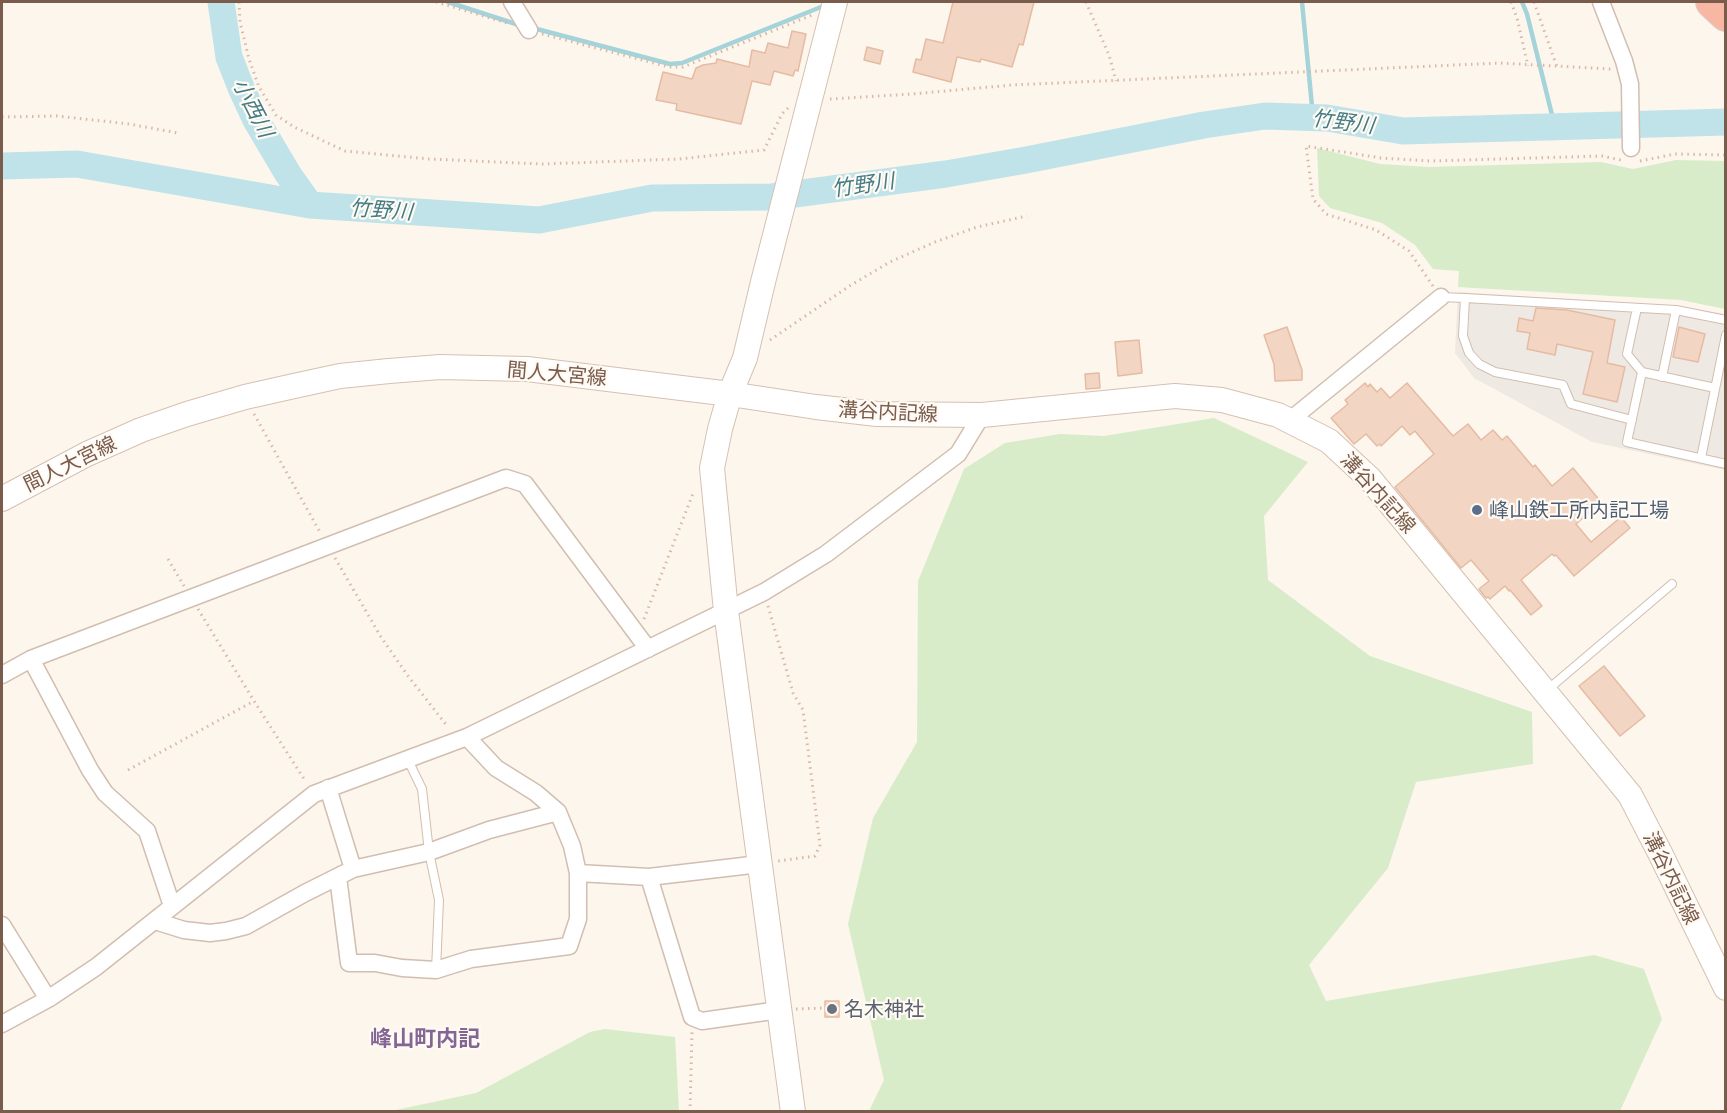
<!DOCTYPE html>
<meta charset="utf-8">
<style>
body{margin:0}
#map{position:relative;width:1727px;height:1113px;overflow:hidden;background:#fdf6ec;font-family:"Exo 2",sans-serif}
canvas{display:block}
.frame{position:absolute;inset:0;border:3px solid #7a5c4d;pointer-events:none}
</style>
<div id="map">
<canvas width="1727" height="1113"></canvas>
<div class="frame"></div>
</div>
<script>
const ctx = document.querySelector('canvas').getContext('2d');
ctx.lineJoin = 'round';
function fill(path, color) { ctx.fillStyle = color; ctx.fill(path, 'evenodd'); }
const poly = rows => new Path2D(rows.map(r => 'M' + r).join(''));
function strokePath(path, color, width, dash) { ctx.strokeStyle = color; ctx.lineWidth = width; ctx.lineCap = dash ? 'butt' : 'round'; ctx.setLineDash(dash || []); ctx.stroke(path); }
function drawText(font, color, halo, rows, align = 'center') {
  ctx.font = font + ' "Exo 2","Noto Sans JP",sans-serif'; ctx.lineWidth = 4.5; ctx.setLineDash([]); ctx.textBaseline = 'middle'; ctx.strokeStyle = halo; ctx.fillStyle = color; for (const [text, x, y, turn = 0] of rows) {
    ctx.save(); ctx.translate(x, y); ctx.rotate((+turn || 0) * Math.PI / 180); ctx.textAlign = isNaN(turn) ? turn : align; if (halo) ctx.strokeText(text, 0, 0); ctx.fillText(text, 0, 0); ctx.restore();
  }
}
fill(poly([
 [1458,292,1678,306,1725,314,1725,470,1592,442,1474,378,1455,353]
]), '#efe9e4');
fill(poly([
 [1317,148,1380,164,1429,167,1601,162,1633,169,1676,160,1725,161,1725,309,1681,300,1458,287,1459,271,1433,269,1415,245,1382,223,1330,208,1319,196],
 [1214,418,1308,462,1264,516,1268,580,1370,656,1532,712,1533,764,1416,782,1388,868,1309,965,1326,1001,1594,955,1644,969,1662,1019,1620,1111,869,1111,884,1080,848,924,873,818,917,742,918,581,964,469,1005,443,1060,434,1104,436],
 [605,1029,675,1037,679,1111,391,1111,476,1093,590,1032]
]), '#d8ecc9');
strokePath(poly([
 [448,2,519,25],
 [1302,2,1313,117],
 [1522,2,1527,14,1555,127],
 [533,28,670,64,682,63,821,7]
]), '#a5d3da', 4.5);
strokePath(poly([
 [221,2,229,57,242,90,256,120,288,174,310,205],
 [2,166,77,164,310,205,539,220,652,198,772,197,946,174,1026,160,1204,125,1265,116,1327,118,1403,131,1726,122]
]), '#bfe3e8', 27);
const building = poly([
 [953,2,1034,2,1023,45,1019,44,1012,67,981,59,980,62,957,57,951,82,913,72,916,59,921,60,926,39,943,43,953,2],
 [792,31,806,34,798,71,795,70,793,76,774,71,770,85,752,81,741,124,676,110,677,104,656,100,663,72,692,79,696,68,703,65,716,63,717,59,749,67,752,50,765,53,768,43,788,48,792,31],
 [867,47,883,51,880,64,864,60,867,47],
 [1536,308,1567,310,1615,320,1607,363,1625,367,1617,402,1583,394,1593,352,1557,344,1555,355,1527,349,1530,333,1517,331,1519,318,1533,321,1536,308],
 [1287,327,1302,370,1302,380,1275,381,1274,364,1264,335,1287,327],
 [1679,327,1705,334,1698,362,1673,357,1679,327],
 [1139,340,1142,373,1118,376,1115,342,1139,340],
 [1099,373,1100,388,1086,389,1085,374,1099,373],
 [1365,383,1368,387,1370,384,1377,392,1381,388,1390,398,1407,383,1453,436,1468,424,1481,440,1493,430,1502,440,1507,436,1533,467,1535,465,1552,486,1573,468,1601,502,1576,524,1591,542,1621,517,1630,528,1574,576,1556,555,1554,556,1552,554,1521,580,1542,606,1531,615,1510,590,1509,591,1505,586,1490,599,1488,597,1486,598,1479,589,1489,581,1471,560,1461,568,1395,487,1434,454,1415,431,1410,435,1402,426,1381,446,1380,444,1377,446,1366,434,1354,444,1331,418,1348,404,1345,400,1365,383],
 [1604,666,1645,716,1620,736,1579,686,1604,666],
 [825,1001,839,1001,839,1017,825,1017,825,1001]
]);
fill(building, '#f3d5c3');
strokePath(building, '#e6bba3', 1.5);
const lane = poly([
 [1441,297,1465,298],
 [1637,308,1627,354,1642,372],
 [1662,377,1676,310],
 [1715,388,1642,372,1627,442,1726,464],
 [1632,420,1571,404,1563,385,1495,372,1479,364,1469,353,1463,336,1465,298,1676,310,1726,320],
 [1701,458,1726,335],
 [1546,691,1672,584],
 [407,758,422,789,429,852,439,900,436,970]
]);
const street = poly([
 [512,2,529,30],
 [1601,2,1624,61,1630,84,1631,148],
 [1289,421,1441,297],
 [31,659,90,770,105,793,147,831,172,906],
 [2,675,31,659,506,478,525,484,648,649],
 [328,788,353,869],
 [578,873,649,877,760,864],
 [338,877,349,963,375,963,402,968,436,970,471,959,569,946,578,919,578,873,572,846,558,812,536,793,496,768,467,737],
 [649,877,692,1017,702,1021,779,1010],
 [155,921,184,930,210,933,226,931,246,926,305,893,353,869,429,852,489,830,558,812],
 [2,925,48,999],
 [2,1024,48,999,96,967,314,794,467,737,764,592,826,554,958,454,982,415]
]);
const secondary = poly([
 [2,499,87,454,141,430,187,414,245,397,294,386,340,376,389,371,440,367,527,369,730,394,816,407,877,414,982,415,1175,396,1222,400,1278,415,1329,441,1370,479,1630,795,1660,853,1726,988],
 [793,1112,726,611,712,468,720,429,730,394,745,358,763,282,835,2]
]);
const highway = poly([
 [1712,2,1726,15]
]);
strokePath(lane, '#d1beb0', 10);
strokePath(street, '#d1beb0', 19);
strokePath(secondary, '#d6c0b0', 26);
strokePath(highway, '#dad1cd', 34);
strokePath(poly([
 [239,2,240,22,249,59,259,87,276,115,294,127,345,151,429,159,542,164,679,159,764,150,782,114,788,108],
 [436,2,507,23],
 [1086,2,1109,55,1116,81],
 [1511,2,1517,18,1528,66],
 [1534,2,1557,67],
 [542,34,669,67,683,67,812,15],
 [830,99,912,94,1012,85,1500,63,1611,69],
 [2,117,57,116,129,124,178,133],
 [1640,161,1675,154,1726,155],
 [1433,286,1409,251,1376,230,1326,214,1313,199,1306,146,1381,158,1430,161,1602,156,1621,160],
 [770,340,851,285,890,262,935,242,977,227,1027,216],
 [254,414,321,534],
 [335,558,381,637,408,676,448,727],
 [168,559,184,586],
 [768,606,793,693,803,710,820,845,815,856,778,861],
 [198,609,254,701,306,782],
 [644,619,694,491],
 [128,770,254,701],
 [796,1009,825,1008],
 [690,1112,692,1032]
]), '#d9b8a5', 3, [1.5, 4.5]);
strokePath(lane, '#fff', 8);
strokePath(street, '#fff', 16);
strokePath(secondary, '#fff', 24);
strokePath(highway, '#f7b7a3', 32);
for (const [x, y, r, color] of [
 [1477,510,6,"#5c6f8a"],
 [832,1009,6,"#6b7280"]
]) { const dot = new Path2D(); dot.arc(x, y, r, 0, 2 * Math.PI); ctx.fillStyle = color; ctx.fill(dot); strokePath(dot, '#fffaf3', 2); }
drawText('20px', '#7a5c4d', '#fffaf3', [
 ["間人大宮線",557,374,5],
 ["溝谷内記線",888,412,3],
 ["間人大宮線",70,464,-26],
 ["溝谷内記線",1378,493,48],
 ["溝谷内記線",1671,878,64]
]);
drawText('20px', '#4e5e75', '#fffaf3', [
 ["峰山鉄工所内記工場",1489,510]
], 'left');
drawText('20px', '#5b616d', '#fffaf3', [
 ["名木神社",844,1009]
], 'left');
drawText('italic 21px', '#437c86', '#fffaf3', [
 ["小西川",253,108,63],
 ["竹野川",1343,122,7],
 ["竹野川",863,185,-8],
 ["竹野川",381,210,4]
]);
drawText('bold 22px', '#846695', '#fffaf3', [
 ["峰山町内記",425,1039]
]);
</script>
